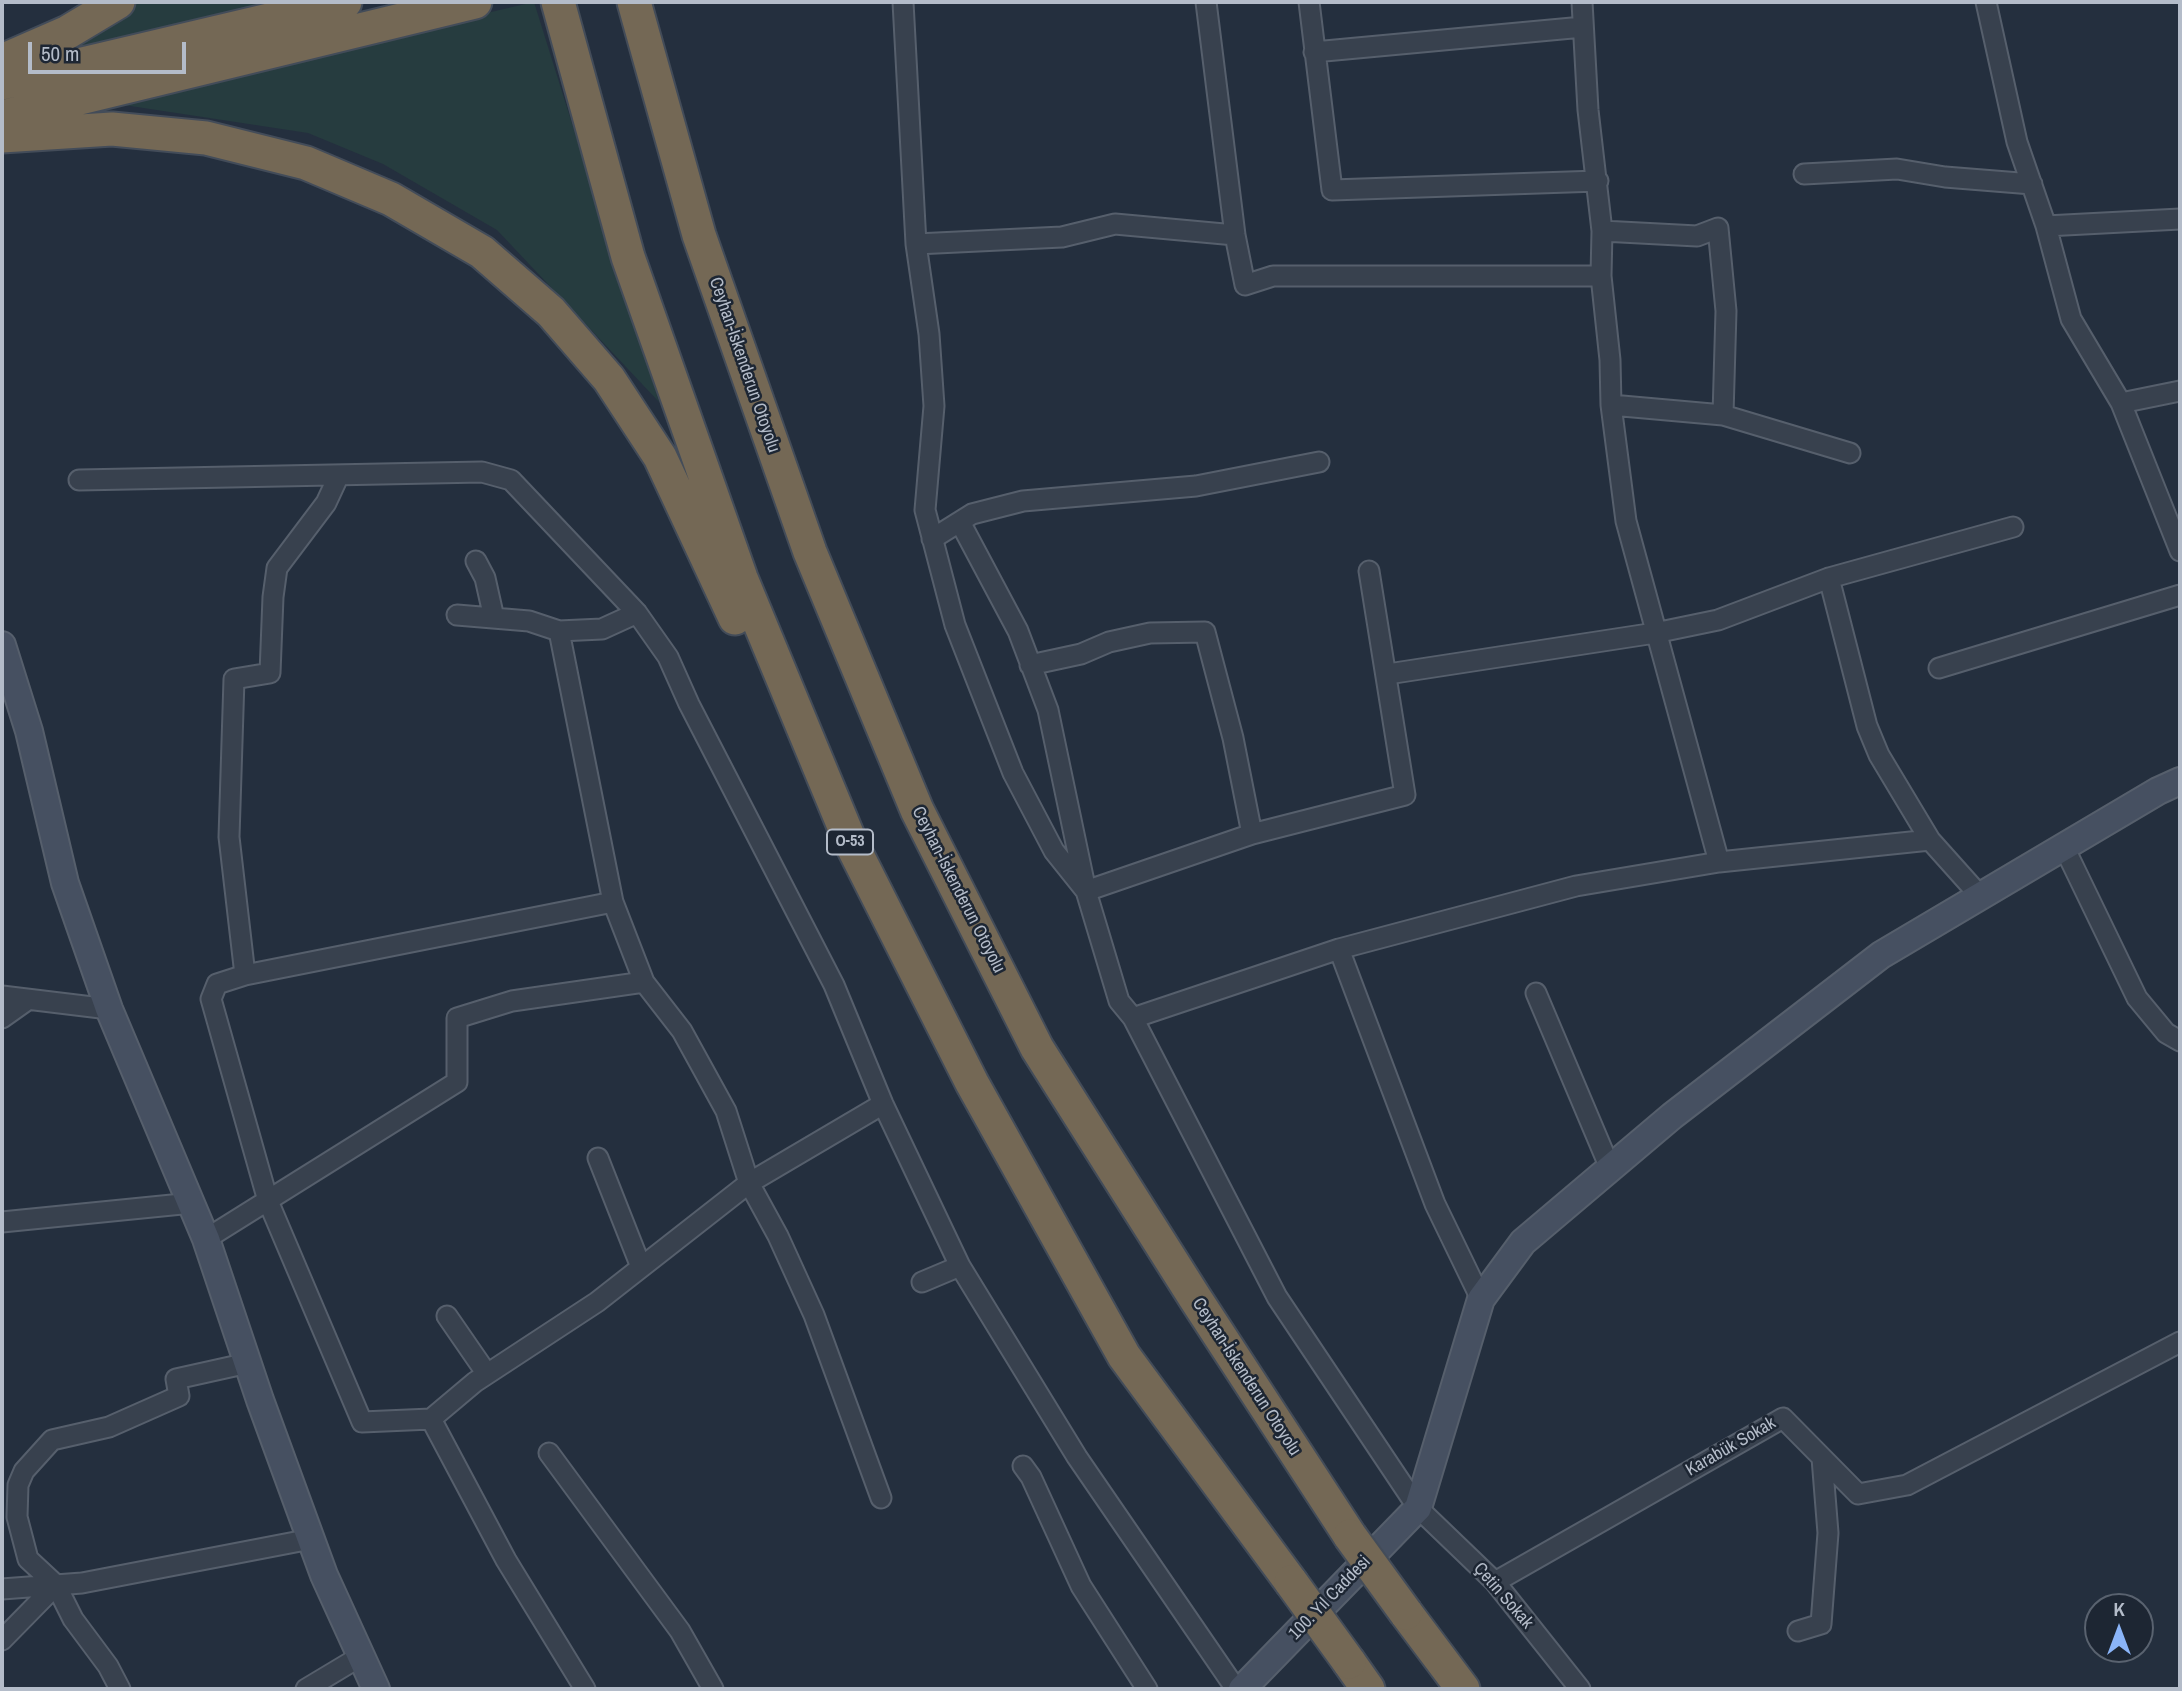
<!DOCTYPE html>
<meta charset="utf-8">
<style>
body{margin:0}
#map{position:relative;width:2182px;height:1691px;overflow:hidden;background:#242f3e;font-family:"Archivo Narrow",sans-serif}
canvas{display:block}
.frame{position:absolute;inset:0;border:4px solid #b4bcc9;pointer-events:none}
.north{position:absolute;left:2084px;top:1593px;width:70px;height:70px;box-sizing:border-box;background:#1d2633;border:2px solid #59626f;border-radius:50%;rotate:0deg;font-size:19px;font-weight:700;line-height:28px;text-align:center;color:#b4bcc9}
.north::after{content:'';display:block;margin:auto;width:24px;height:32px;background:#8ab4f8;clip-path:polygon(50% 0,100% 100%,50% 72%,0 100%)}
.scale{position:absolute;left:28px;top:42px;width:158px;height:32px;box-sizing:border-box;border:4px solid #b4bcc9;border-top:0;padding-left:9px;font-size:21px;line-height:24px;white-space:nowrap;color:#b4bcc9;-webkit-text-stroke:5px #1d2633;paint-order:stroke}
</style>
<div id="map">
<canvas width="2182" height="1691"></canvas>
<div class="frame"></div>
<div class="north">K</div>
<div class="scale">50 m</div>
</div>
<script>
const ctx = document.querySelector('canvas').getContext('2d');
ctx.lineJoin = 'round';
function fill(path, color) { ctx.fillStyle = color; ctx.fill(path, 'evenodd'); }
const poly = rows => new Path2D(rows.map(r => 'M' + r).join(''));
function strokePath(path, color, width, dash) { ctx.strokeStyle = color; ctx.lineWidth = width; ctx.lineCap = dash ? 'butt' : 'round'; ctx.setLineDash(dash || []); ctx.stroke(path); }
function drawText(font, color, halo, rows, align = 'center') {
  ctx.font = font + ' "Archivo Narrow",sans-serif'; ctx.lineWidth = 5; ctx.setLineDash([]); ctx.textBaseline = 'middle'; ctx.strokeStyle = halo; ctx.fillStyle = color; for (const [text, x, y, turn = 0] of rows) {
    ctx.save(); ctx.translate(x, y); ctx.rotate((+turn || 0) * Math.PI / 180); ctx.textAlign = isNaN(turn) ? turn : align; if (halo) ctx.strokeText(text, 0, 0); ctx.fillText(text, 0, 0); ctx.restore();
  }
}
fill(poly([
 [136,2,272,2,55,53],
 [534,2,659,402,497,230,383,164,308,133,104,102]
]), '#263c3f');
const street = poly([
 [903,2,916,244,929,334,934,406,925,510,955,625,1013,773,1054,851,1086,891,1252,834,1405,795,1369,571],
 [1206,2,1235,235,1245,285,1273,276,1601,276],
 [1309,2,1332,190,1598,181],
 [1582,2,1588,110,1602,231,1601,276,1610,360,1611,405,1626,521,1719,862],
 [1986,2,2017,142,2046,226,2071,319,2121,403,2180,551],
 [1314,52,1583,27],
 [1804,174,1897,169,1945,177,2032,184],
 [2046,226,2180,219],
 [1602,231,1697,236,1718,228,1726,311,1723,415],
 [916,244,1062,237,1115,224,1235,235],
 [2121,403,2180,391],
 [1611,405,1723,415,1850,453],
 [79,480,482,472,511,480,637,613,668,657,689,704,834,985,883,1104,960,1266,1077,1457,1236,1689],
 [960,522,1018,631,1048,710,1086,891,1119,1001,1133,1018,1277,1297,1418,1508,1495,1582,1580,1689],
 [932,539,972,514,1023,501,1196,486,1319,462],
 [476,561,485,578,494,618],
 [1829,578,1867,726,1879,755,1930,840,1981,897],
 [457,615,529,621,559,631,602,629,637,613],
 [559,631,613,902,644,982,682,1031,726,1111,749,1183,778,1236,814,1315,881,1498],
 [1030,665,1081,654,1109,642,1150,633,1205,632,1233,738,1252,834],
 [1939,668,2180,595],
 [1388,674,1655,633,1718,620,1829,578,2013,527],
 [2064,847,2137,998,2166,1033,2180,1041],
 [613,902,245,975,217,984,211,999,268,1201,362,1422,431,1419,475,1382,597,1302,749,1183,883,1104],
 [1339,949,1435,1204,1481,1299],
 [245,975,229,837,234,679,270,673,273,597,277,568,326,503,339,475],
 [1536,993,1610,1168],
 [2,996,109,1009],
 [2,1018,26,1001],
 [1133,1018,1339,949,1576,886,1719,862,1930,840],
 [598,1158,641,1267],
 [2,1222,192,1203],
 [206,1239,457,1082,457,1018,512,1001,644,982],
 [922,1282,960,1266],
 [447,1316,487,1374],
 [431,1419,506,1560,585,1689],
 [549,1453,680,1631,713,1689],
 [1023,1466,1031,1477,1081,1586,1147,1689],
 [1495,1582,1783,1418,1858,1494,1907,1485,2180,1342],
 [2,1589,82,1583,311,1539],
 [1798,1631,1821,1624,1828,1533,1822,1458],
 [2,1640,56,1585],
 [120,1689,108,1666,73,1619,56,1585,28,1559,17,1517,18,1485,24,1471,52,1440,109,1427,179,1396,176,1379,248,1363],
 [306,1689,361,1656]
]);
const secondary = poly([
 [2,645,29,731,65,883,109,1009,206,1239,260,1400,324,1575,376,1689],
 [1242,1689,1418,1508,1481,1299,1523,1242,1672,1116,1881,955,2158,791,2180,781]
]);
const highway = poly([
 [558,2,628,257,741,578,850,841,972,1083,1124,1356,1291,1582],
 [634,2,699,235,810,552,917,810,1037,1048,1195,1298,1350,1536],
 [2,61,68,32,118,2],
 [2,83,345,2],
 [2,117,475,2],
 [2,136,112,129,206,138,306,163,391,199,482,252,551,312,609,379,660,457,735,618],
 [1406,1613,1463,1689],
 [1349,1662,1368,1689]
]);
strokePath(street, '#565f6c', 23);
strokePath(secondary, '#565f6c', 30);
strokePath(highway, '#434c59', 37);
strokePath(street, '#38414e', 19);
strokePath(secondary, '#465061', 26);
strokePath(highway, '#746855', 33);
const highwayBridge = poly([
 [1350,1536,1406,1613],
 [1291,1582,1349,1662]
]);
strokePath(highwayBridge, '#434c59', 37, []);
strokePath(highwayBridge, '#746855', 33);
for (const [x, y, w] of [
 [850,842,46]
]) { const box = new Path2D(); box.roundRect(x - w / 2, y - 12.5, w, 25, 5); ctx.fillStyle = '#1d2633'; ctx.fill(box); strokePath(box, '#b4bcc9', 2); }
drawText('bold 16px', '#b4bcc9', null, [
 ["O-53",850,842]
]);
drawText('18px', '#b4bcc9', '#1d2633', [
 ["Ceyhan-İskenderun Otoyolu",744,365,71],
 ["Ceyhan-İskenderun Otoyolu",958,890,63],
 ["Ceyhan-İskenderun Otoyolu",1246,1377,57],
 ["Karabük Sokak",1731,1447,-30],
 ["Çetin Sokak",1503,1596,49],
 ["100. Yıl Caddesi",1330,1598,-46]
]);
</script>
